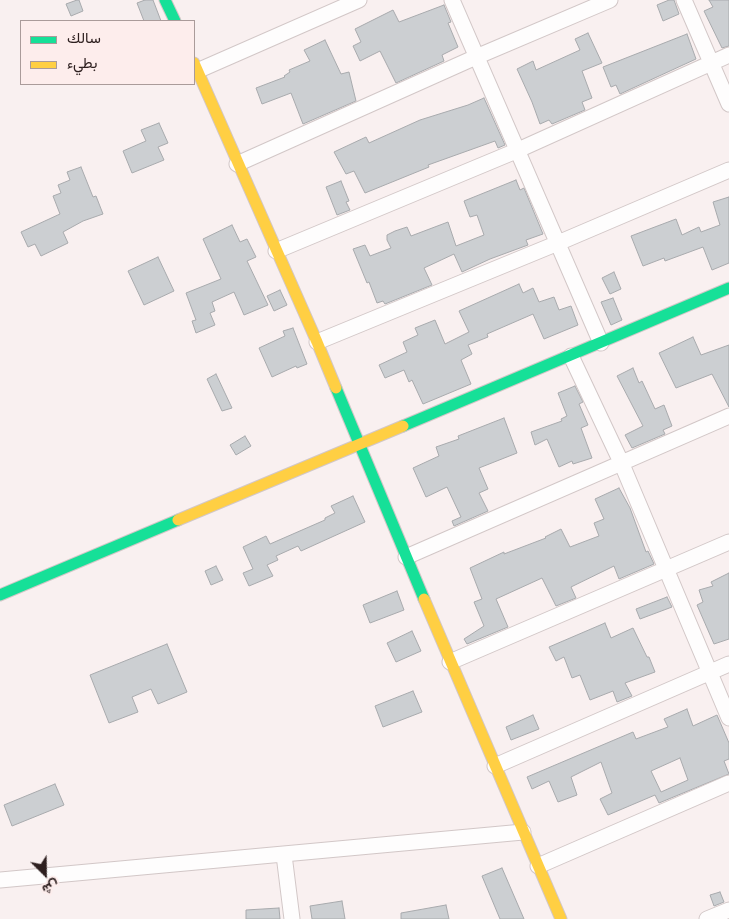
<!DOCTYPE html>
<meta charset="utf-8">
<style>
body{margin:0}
#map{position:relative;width:729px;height:919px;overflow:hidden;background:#f9f0f0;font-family:Lato,Vazirmatn,sans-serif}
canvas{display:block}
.legend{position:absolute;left:20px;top:20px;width:175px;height:65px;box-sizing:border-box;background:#fdedec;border:1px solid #aa9b9a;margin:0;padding:6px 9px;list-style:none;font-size:15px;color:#2e2020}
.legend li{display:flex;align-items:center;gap:10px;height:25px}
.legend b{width:25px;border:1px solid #aa9b9a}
.north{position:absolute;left:20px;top:849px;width:50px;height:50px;-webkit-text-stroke:4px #fdedec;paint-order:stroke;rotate:157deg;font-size:14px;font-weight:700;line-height:20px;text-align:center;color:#2e2020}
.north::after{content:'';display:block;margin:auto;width:18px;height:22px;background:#2e2020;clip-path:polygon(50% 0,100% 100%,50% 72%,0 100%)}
</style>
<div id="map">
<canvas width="729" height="919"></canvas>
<ul class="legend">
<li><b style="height:6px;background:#16e098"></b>سالك</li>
<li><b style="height:6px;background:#ffcf43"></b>بطيء</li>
</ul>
<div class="north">ش</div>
</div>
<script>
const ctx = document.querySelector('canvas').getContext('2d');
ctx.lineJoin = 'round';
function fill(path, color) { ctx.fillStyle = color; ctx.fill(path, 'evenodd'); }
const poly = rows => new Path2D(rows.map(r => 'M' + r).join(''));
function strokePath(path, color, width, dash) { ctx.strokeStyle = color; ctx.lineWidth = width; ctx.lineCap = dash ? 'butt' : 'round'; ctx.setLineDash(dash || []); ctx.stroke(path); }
const building = poly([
 [77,0,79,0,83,11,71,16,66,4,77,0],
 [145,0,153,0,161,21,144,21,137,3,145,0],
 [669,0,674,0,679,14,663,21,657,5,669,0],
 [709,0,729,0,729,46,722,48,704,11,713,7,709,0],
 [444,5,451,22,448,23,458,47,442,55,444,61,396,83,380,51,360,61,353,46,361,42,355,29,393,10,399,22,444,5],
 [588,33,602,63,582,71,592,98,582,102,585,110,552,124,549,120,540,124,532,102,517,69,533,61,536,70,580,50,575,39,588,33],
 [687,34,696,59,620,94,616,85,611,87,603,67,687,34],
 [325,40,341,74,349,72,356,101,303,124,291,93,262,104,256,88,285,77,284,76,290,72,289,70,310,61,304,50,325,40],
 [484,98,505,145,498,148,495,141,428,165,429,167,365,193,354,171,346,174,334,152,366,137,369,143,420,120,468,105,484,98],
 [159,123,168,143,158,147,164,160,132,173,123,151,146,141,141,130,159,123],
 [81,167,93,197,96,196,103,214,83,221,63,232,68,243,41,256,35,244,28,247,21,232,60,214,53,196,61,193,58,185,70,180,67,172,81,167],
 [516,180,520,190,524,188,543,234,526,240,528,245,490,259,462,272,454,254,424,268,432,285,385,304,383,301,377,303,369,282,367,283,353,249,365,245,370,256,391,248,387,240,387,235,395,231,407,227,411,236,448,222,456,246,484,235,477,215,470,217,464,201,516,180],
 [341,181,349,201,346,202,350,210,337,215,326,187,341,181],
 [729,197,729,263,712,270,703,247,665,261,664,258,643,266,631,236,676,219,682,235,699,227,701,232,720,225,713,202,729,197],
 [232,225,240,242,247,239,256,257,247,261,268,305,244,315,234,292,212,302,215,311,210,313,215,325,196,333,192,321,196,320,186,293,221,279,203,239,232,225],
 [158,257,174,291,144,305,128,271,158,257],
 [614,272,621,289,610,294,602,278,614,272],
 [519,284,523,293,533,288,539,302,554,297,559,310,571,306,578,325,544,339,533,314,487,334,488,337,468,345,472,354,461,360,471,384,423,404,412,380,409,382,404,370,385,378,379,365,407,352,403,342,418,335,415,328,435,320,445,344,469,332,459,311,519,284],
 [280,290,287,305,274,311,267,296,280,290],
 [613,298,622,320,611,325,601,302,613,298],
 [293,328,307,364,297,368,296,366,272,377,259,348,285,336,283,331,293,328],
 [693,337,701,355,729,345,729,407,712,374,676,388,659,353,693,337],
 [633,368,639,383,642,381,655,409,664,405,672,426,663,430,665,434,632,448,625,435,643,426,617,376,633,368],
 [216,374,232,408,222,411,207,379,216,374],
 [575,386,583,402,579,404,588,425,581,428,592,458,573,464,572,461,559,467,547,439,535,445,531,432,562,421,561,419,567,416,558,393,575,386],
 [504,418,517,453,479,468,488,489,479,493,488,511,454,526,452,521,461,517,447,487,426,497,413,468,439,456,436,447,459,439,458,436,504,418],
 [245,436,251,446,236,455,230,445,245,436],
 [619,488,630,508,646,552,648,551,654,564,619,579,614,566,571,587,576,598,556,606,542,578,496,599,508,627,467,644,464,639,484,626,474,602,482,599,470,568,504,552,504,554,546,538,545,537,561,529,570,547,599,536,594,523,604,519,595,499,619,488],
 [353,496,365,522,301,551,298,546,276,556,278,560,267,565,273,576,249,586,243,573,253,569,243,547,266,536,270,544,325,520,325,518,335,513,331,506,353,496],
 [216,566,223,580,211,585,205,571,216,566],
 [729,573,729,639,714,644,697,605,703,602,699,590,713,586,711,582,729,573],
 [397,591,404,610,370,623,363,605,397,591],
 [667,597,672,607,640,619,636,609,667,597],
 [605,623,611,638,633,628,647,657,649,657,655,672,625,683,632,696,617,702,613,691,590,700,580,675,572,678,564,657,556,661,549,647,605,623],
 [412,631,421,651,396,662,387,643,412,631],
 [167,644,187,692,158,704,151,689,132,697,138,712,109,723,90,675,167,644],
 [413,691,422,712,383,727,375,706,413,691],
 [687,709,693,726,717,715,729,743,729,759,724,761,729,774,659,803,655,795,608,815,600,799,612,793,601,762,571,777,577,795,558,802,549,781,532,789,527,777,633,732,636,739,668,727,664,719,687,709],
 [680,758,688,780,661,792,651,771,680,758],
 [533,715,539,729,511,740,506,727,533,715],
 [55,784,64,805,12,826,4,805,55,784],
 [502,868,524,919,500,919,482,876,502,868],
 [720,892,724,902,714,906,710,895,720,892],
 [342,901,345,919,312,919,310,906,342,901],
 [446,905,449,919,401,919,401,913,446,905],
 [279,908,280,919,246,919,246,910,279,908]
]);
fill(building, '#cccfd2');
strokePath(building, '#a8aaad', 1);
const street = poly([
 [452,0,601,343],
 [684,0,729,104],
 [197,71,359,0],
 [237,164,476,57,610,0],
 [276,251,516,151,729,55],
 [317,342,558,243,729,170],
 [571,356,621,462,729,718],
 [406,557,729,416],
 [450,662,729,542],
 [495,766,729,664],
 [284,855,292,919],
 [538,866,729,783],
 [0,880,523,832],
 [707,919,729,910]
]);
const fast = poly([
 [165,0,175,21],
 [336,388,424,599],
 [403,426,729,288],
 [0,595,178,520]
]);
const slow = poly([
 [194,63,317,342,336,388],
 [178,520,403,426],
 [424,599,561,919]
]);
strokePath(street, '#d2c7c7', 17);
strokePath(fast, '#d2c7c7', 13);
strokePath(slow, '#d2c7c7', 13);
strokePath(street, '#fefdfd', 15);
strokePath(fast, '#16e098', 11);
strokePath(slow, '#ffcf43', 11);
</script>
